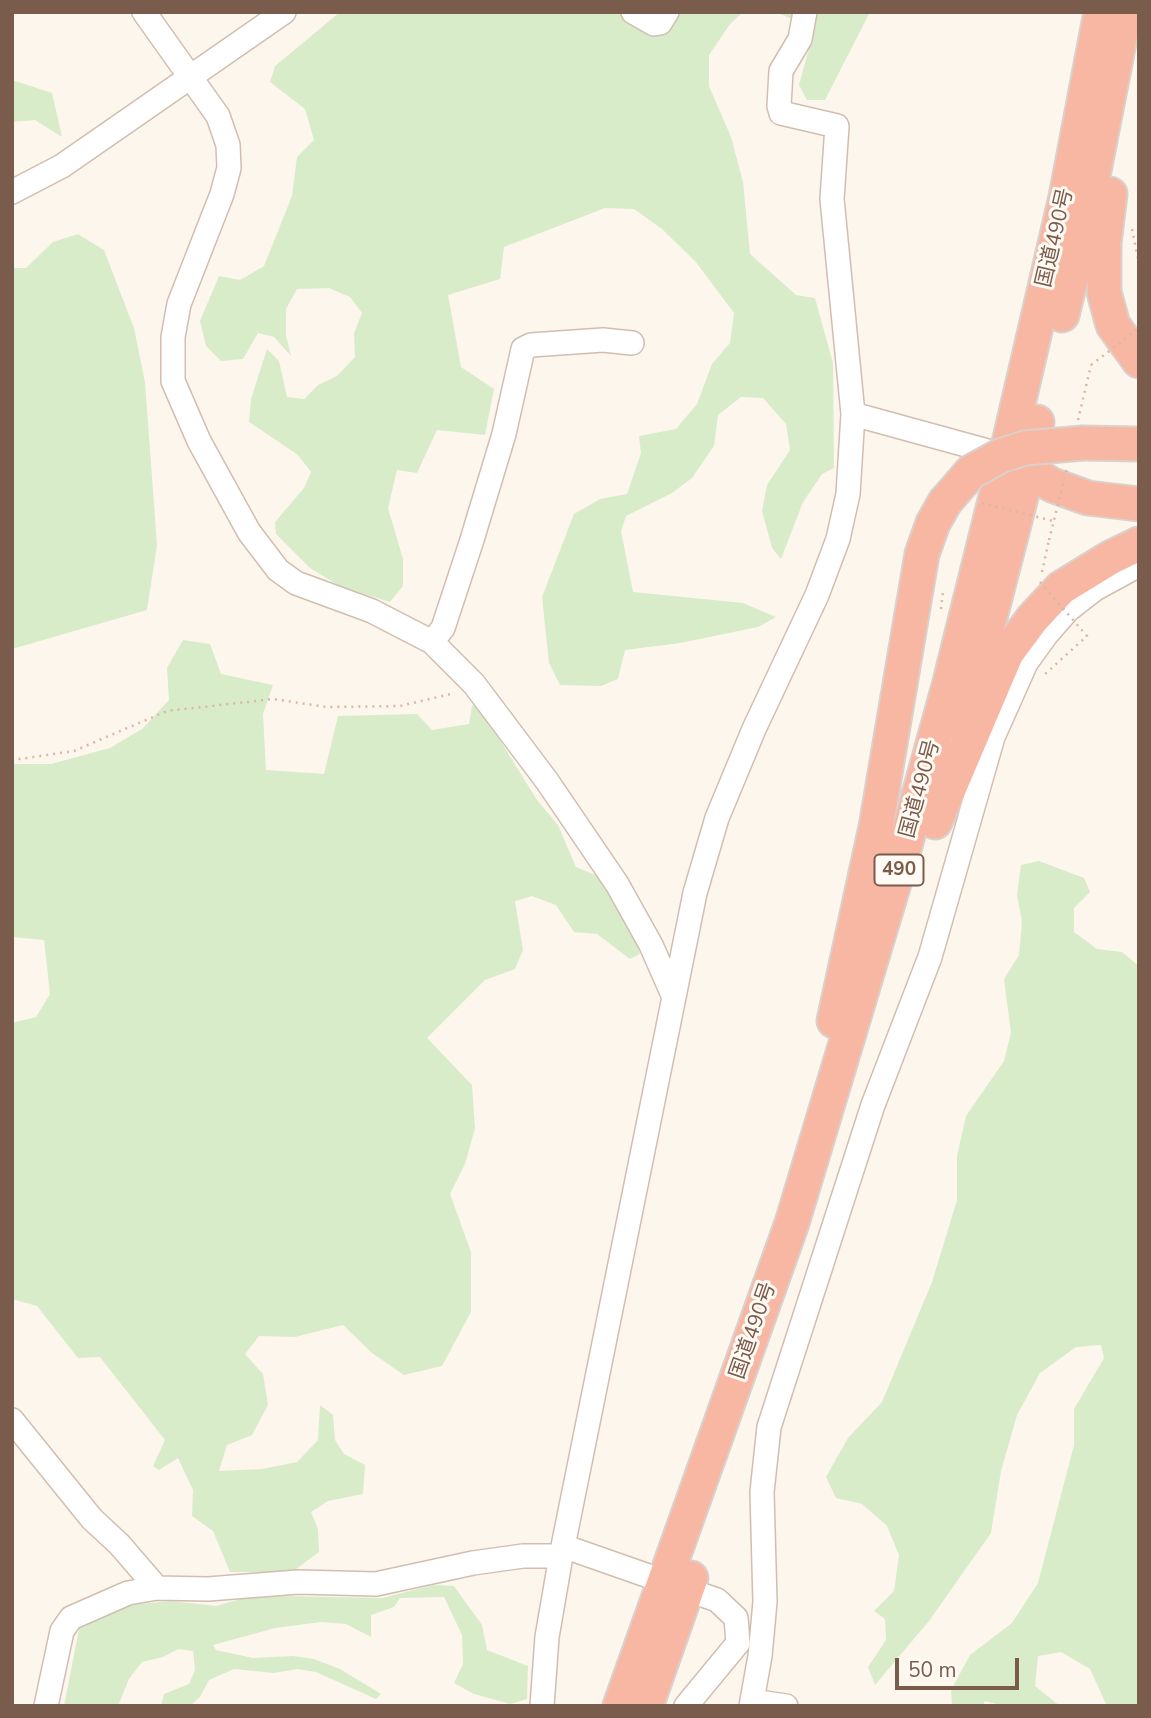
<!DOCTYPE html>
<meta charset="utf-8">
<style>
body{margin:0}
#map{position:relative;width:1151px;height:1718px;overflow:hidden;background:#fdf6ec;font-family:"Nunito Sans",sans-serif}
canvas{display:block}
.frame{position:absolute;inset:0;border:14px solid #7a5c4d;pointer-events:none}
.scale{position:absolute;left:895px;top:1658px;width:124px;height:32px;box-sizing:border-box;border:4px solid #7a5c4d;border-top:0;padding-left:9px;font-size:21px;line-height:24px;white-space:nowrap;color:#7a5c4d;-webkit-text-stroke:5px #fffaf3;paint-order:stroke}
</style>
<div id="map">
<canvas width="1151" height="1718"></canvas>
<div class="frame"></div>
<div class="scale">50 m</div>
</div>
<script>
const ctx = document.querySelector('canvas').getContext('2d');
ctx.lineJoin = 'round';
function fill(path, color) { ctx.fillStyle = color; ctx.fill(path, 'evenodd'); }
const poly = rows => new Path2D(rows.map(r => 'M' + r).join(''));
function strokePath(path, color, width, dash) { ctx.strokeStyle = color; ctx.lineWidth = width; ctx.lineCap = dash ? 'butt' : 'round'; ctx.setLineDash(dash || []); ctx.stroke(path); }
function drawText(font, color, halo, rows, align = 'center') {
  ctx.font = font + ' "Nunito Sans","Noto Sans JP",sans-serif'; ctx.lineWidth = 6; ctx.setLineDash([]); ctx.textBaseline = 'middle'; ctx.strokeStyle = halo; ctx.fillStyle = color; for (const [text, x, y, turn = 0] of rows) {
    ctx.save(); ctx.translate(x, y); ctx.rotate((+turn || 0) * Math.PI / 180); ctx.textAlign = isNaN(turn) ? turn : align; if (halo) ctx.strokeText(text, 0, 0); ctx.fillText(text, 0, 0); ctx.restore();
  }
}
fill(poly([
 [340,12,623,12,668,26,678,12,743,12,730,24,709,55,709,86,731,137,743,182,750,254,796,295,815,298,833,363,834,468,822,474,803,502,781,559,772,548,762,511,767,485,790,450,786,424,763,398,741,397,718,415,714,446,692,478,672,493,626,516,621,531,633,592,743,603,776,617,758,627,680,643,625,650,618,679,601,686,560,685,549,663,542,597,574,514,600,499,627,494,641,453,639,436,676,429,697,404,712,364,730,343,734,313,695,261,662,229,634,209,605,208,504,247,500,279,448,295,461,367,494,389,485,435,437,430,417,473,397,470,388,508,403,559,403,586,390,602,341,587,310,568,276,534,275,522,304,488,311,472,298,455,249,422,251,399,267,349,279,361,287,397,304,399,318,385,337,376,355,357,354,333,362,313,350,297,329,288,297,289,286,309,286,335,291,356,274,337,258,333,243,359,221,361,206,346,200,321,219,276,240,280,264,266,292,196,297,157,314,140,305,109,270,82,275,66],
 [777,12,870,12,825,100,807,100,799,85,814,30],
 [12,80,52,93,62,137,35,120,12,122],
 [78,234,104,250,134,328,145,382,157,545,147,610,12,649,12,268,26,268,53,242],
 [183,640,210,644,221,674,273,685,263,714,266,770,324,774,338,716,417,714,432,730,469,724,472,706,477,703,537,800,558,825,576,867,598,876,632,927,640,954,630,959,597,934,574,932,556,905,532,896,515,901,523,950,515,969,485,980,427,1038,472,1085,475,1128,465,1164,450,1194,471,1252,471,1312,442,1366,404,1375,372,1353,343,1325,295,1337,259,1336,245,1354,263,1374,268,1405,252,1435,227,1445,219,1471,262,1469,297,1462,318,1440,320,1405,333,1415,335,1440,344,1454,365,1465,363,1494,328,1501,311,1512,318,1529,319,1552,292,1572,230,1572,213,1531,192,1516,193,1490,178,1458,159,1470,153,1466,165,1440,100,1357,78,1358,37,1306,12,1299,12,1023,36,1017,50,994,44,940,12,937,12,764,51,764,110,748,142,729,169,700,167,668],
 [1039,861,1084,878,1090,892,1074,908,1074,932,1097,949,1122,952,1139,966,1139,1706,1107,1706,1090,1669,1061,1652,1038,1656,1035,1686,1060,1706,1004,1706,985,1701,982,1706,952,1706,951,1690,970,1655,1012,1623,1038,1583,1074,1445,1074,1409,1104,1358,1101,1345,1076,1347,1040,1373,1017,1415,1001,1471,991,1533,929,1621,875,1685,868,1667,886,1640,885,1619,874,1611,894,1591,899,1555,887,1526,862,1504,836,1498,826,1477,848,1438,882,1402,932,1282,957,1200,957,1156,966,1116,1004,1061,1011,1033,1004,979,1019,955,1022,922,1017,895,1021,865],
 [434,1585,454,1586,482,1625,487,1650,528,1666,527,1699,510,1704,474,1694,454,1683,463,1664,462,1635,444,1597,400,1598,394,1607,371,1615,371,1637,346,1624,321,1622,275,1628,213,1645,216,1650,253,1658,293,1656,314,1659,340,1669,381,1694,376,1699,316,1672,297,1669,274,1673,234,1669,209,1680,200,1697,190,1706,161,1706,164,1694,189,1684,195,1670,193,1651,178,1649,163,1657,142,1662,129,1679,118,1706,64,1706,80,1624,97,1614,131,1605,171,1601,216,1606,244,1598,283,1596,382,1598]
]), '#d8ecc9');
const minor = poly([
 [144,12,218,116,228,145,229,168,222,194,179,304,173,337,173,381,199,441,249,532,278,570,296,583,372,611,432,642,474,684,547,781,617,884,651,945,673,995],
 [633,12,654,24,660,23,667,12],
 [12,192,62,166,284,12],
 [853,414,1006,456],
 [432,642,443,628,471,543,504,434,523,349,531,345,603,340,632,343],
 [12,1420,92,1519,119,1544,157,1588],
 [563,1546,717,1600,736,1618,738,1643,686,1706],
 [752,1701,786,1706],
 [46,1706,62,1631,71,1618,128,1593,157,1588,208,1589,298,1582,376,1584,473,1563,523,1556,561,1556],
 [542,1706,547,1637,561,1556,695,893,717,818,754,729,817,595,838,539,848,494,853,414,832,199,837,126,781,113,779,106,781,71,800,39,805,12],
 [751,1706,760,1656,765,1602,762,1492,769,1427,873,1105,930,957,993,737,1026,663,1047,634,1068,610,1095,589,1139,565]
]);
const highway = poly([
 [1110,194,1104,243,1104,292,1113,325,1139,361],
 [1062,315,1081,237,1125,12],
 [1083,443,1139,444],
 [1011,459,1052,485,1088,498,1139,504],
 [962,726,1028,470,1037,422],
 [935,822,1007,653,1033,618,1061,588,1110,558,1139,544],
 [834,1021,876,827,922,554,933,523,945,502],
 [620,1706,792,1223,901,860,949,686,1006,456,1066,197,1101,12],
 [646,1706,691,1578]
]);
strokePath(minor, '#d1beb0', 26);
strokePath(highway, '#dad1cd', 37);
strokePath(poly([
 [1132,229,1139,264],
 [1078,420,1091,365],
 [1042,572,1049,540],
 [941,609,943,591],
 [12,756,20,759,74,751,167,711,273,699,327,707,400,706,455,693]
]), '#d9b8a5', 2.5, [2, 5]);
strokePath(minor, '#fff', 23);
strokePath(highway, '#f7b7a3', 33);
const highwayBridge = poly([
 [945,502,971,472,1000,456,1025,448,1083,443]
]);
strokePath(highwayBridge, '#dad1cd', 37, []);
strokePath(poly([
 [1091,365,1139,328],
 [982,503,1053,521],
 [1049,540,1067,468],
 [1040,582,1087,636,1044,675]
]), '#d9b8a5', 2.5, [2, 5]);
strokePath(highwayBridge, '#f7b7a3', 33);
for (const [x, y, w] of [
 [899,870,49]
]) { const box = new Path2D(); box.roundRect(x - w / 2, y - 15.5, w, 31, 5); ctx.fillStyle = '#fffaf3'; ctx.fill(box); strokePath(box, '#7a5c4d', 2); }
drawText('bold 19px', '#7a5c4d', null, [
 ["490",899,870]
]);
drawText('21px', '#7a5c4d', '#fffaf3', [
 ["国道490号",1056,238,-77],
 ["国道490号",921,789,-75],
 ["国道490号",754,1331,-71]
]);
</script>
